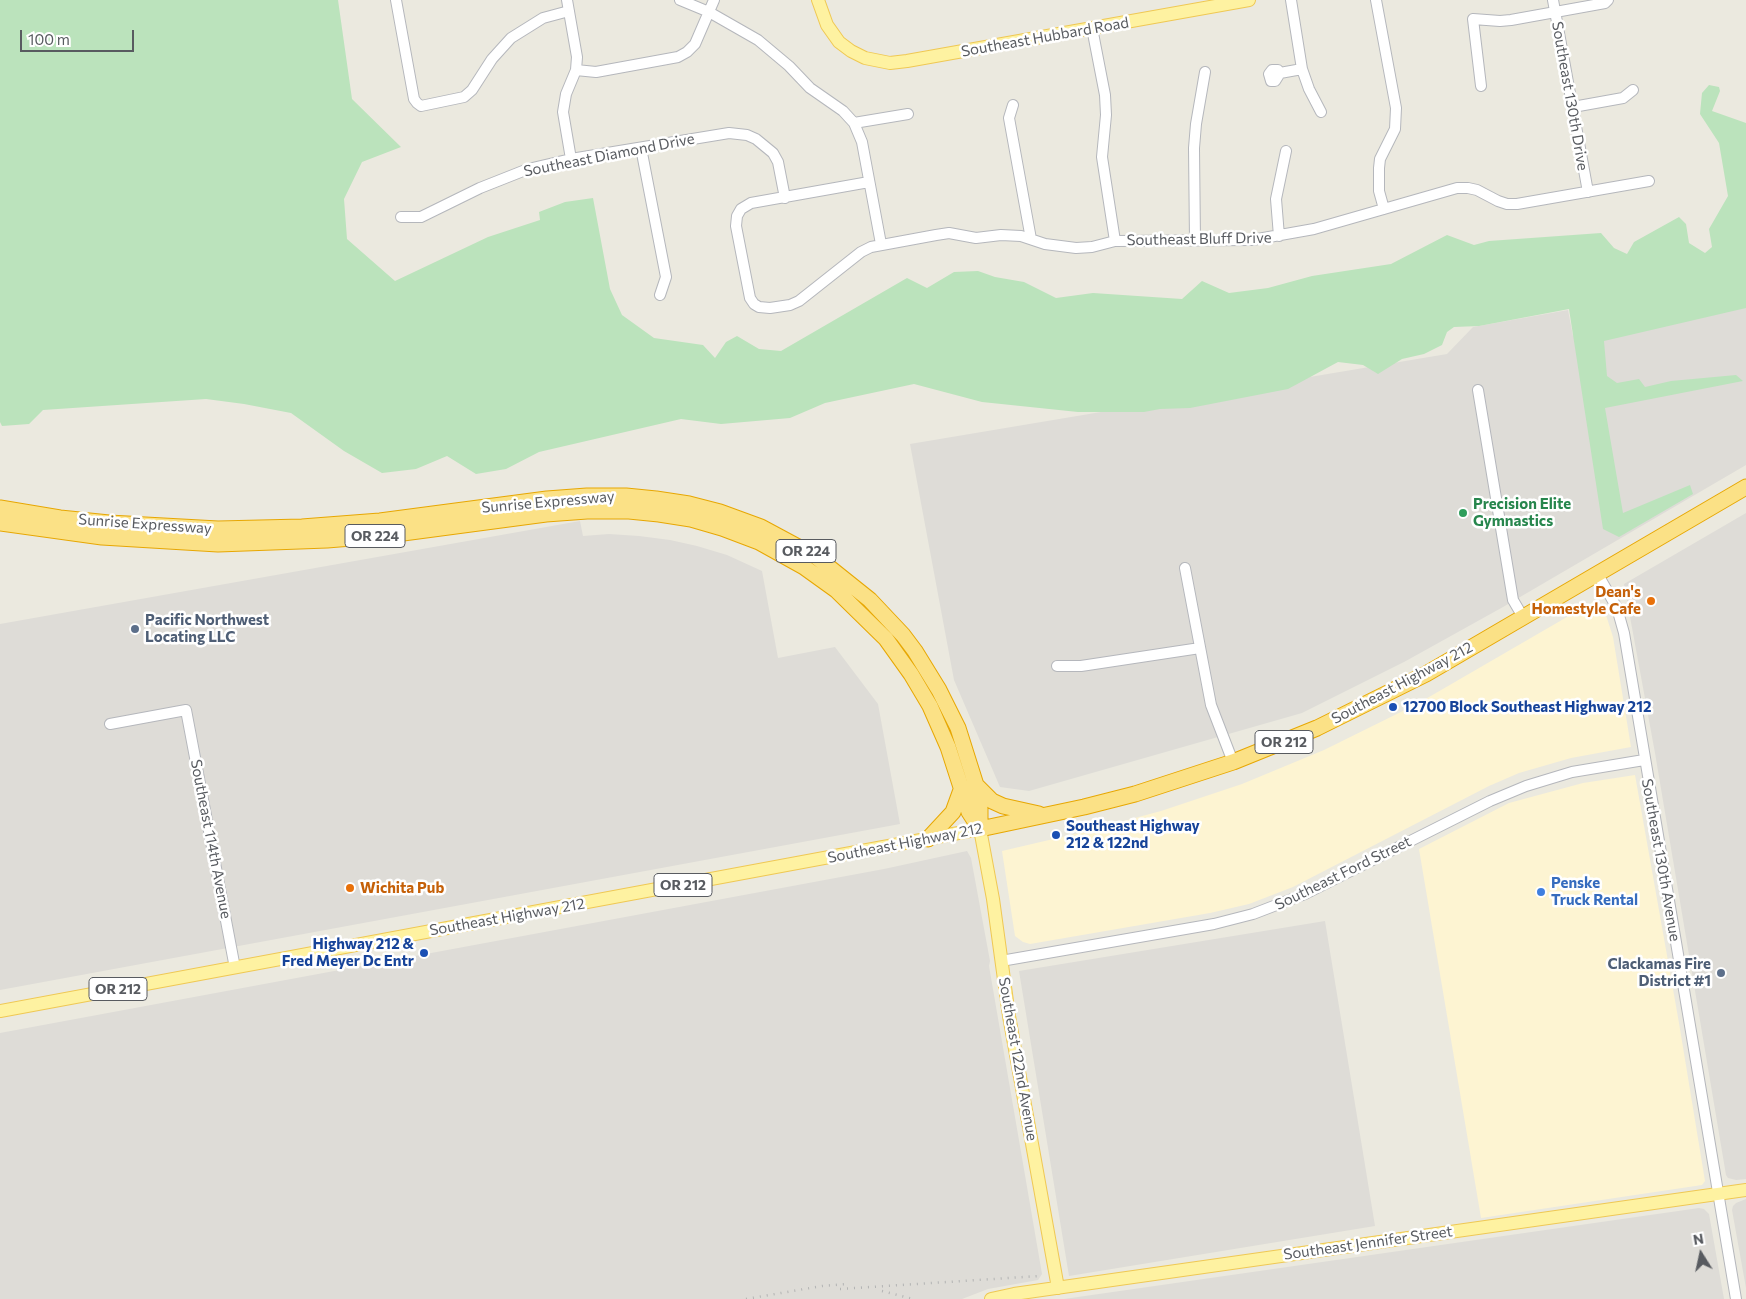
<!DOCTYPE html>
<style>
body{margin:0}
#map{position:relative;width:1746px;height:1299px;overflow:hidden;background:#ebe9df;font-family:Commissioner,sans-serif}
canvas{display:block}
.north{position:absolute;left:1676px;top:1229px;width:50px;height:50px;-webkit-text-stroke:4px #fff;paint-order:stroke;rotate:350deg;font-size:14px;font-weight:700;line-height:20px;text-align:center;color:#585b60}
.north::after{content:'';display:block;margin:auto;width:18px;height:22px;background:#585b60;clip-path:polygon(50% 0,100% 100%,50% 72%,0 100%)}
.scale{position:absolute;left:20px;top:30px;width:114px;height:22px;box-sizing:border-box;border:2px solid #585b60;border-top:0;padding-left:6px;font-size:15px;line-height:18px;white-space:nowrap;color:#585b60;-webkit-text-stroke:4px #fff;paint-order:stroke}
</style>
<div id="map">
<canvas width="1746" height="1299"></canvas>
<div class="north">N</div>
<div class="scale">100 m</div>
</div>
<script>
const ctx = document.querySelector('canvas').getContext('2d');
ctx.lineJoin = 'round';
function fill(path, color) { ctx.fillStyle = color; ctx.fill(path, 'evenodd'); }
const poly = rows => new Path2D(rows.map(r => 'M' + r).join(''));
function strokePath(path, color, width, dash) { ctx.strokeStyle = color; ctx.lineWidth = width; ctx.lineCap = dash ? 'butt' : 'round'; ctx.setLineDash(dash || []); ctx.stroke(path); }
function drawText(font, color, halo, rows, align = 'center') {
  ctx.font = font + ' Commissioner,sans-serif'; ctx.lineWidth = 5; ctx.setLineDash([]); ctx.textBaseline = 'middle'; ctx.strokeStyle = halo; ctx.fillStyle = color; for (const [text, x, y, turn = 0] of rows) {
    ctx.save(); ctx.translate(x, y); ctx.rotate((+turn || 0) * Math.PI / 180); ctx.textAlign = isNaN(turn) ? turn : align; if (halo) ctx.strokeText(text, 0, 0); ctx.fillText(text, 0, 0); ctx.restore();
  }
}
fill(poly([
 [1598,599,1606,615,1613,637,1631,747,1571,758,1519,773,1489,786,1293,887,1249,904,1210,913,1030,944,1023,942,1015,936,1002,851,1079,833,1161,811,1242,784,1324,750,1417,704],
 [1635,775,1679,1023,1705,1181,1702,1185,1481,1218,1419,849,1509,803,1583,783]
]), '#fdf4d2');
fill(poly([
 [1746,306,1746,465,1503,607,1404,662,1302,713,1029,791,1000,787,954,680,910,444,1447,354,1473,327,1568,310,1573,336],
 [1746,513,1746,1179,1736,1180,1728,1178,1726,1175,1655,753,1624,584],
 [580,521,583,536,609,534,639,536,670,540,697,546,727,555,762,571,778,658,835,647,878,704,900,824,0,990,0,624],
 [967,851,971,858,990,961,989,966,1042,1274,1038,1280,988,1289,962,1299,0,1299,0,1033,884,869],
 [1325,921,1375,1226,1069,1276,1019,971],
 [1746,1199,1746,1288,1732,1210,1733,1206,1736,1203],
 [1699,1208,1704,1209,1709,1214,1724,1299,1064,1299]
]), '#dedcd7');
fill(poly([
 [0,0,338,0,352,99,401,147,362,162,344,199,347,239,395,281,488,237,540,220,539,212,565,202,593,198,610,289,622,315,654,338,703,345,715,358,726,342,737,336,759,349,781,351,907,278,927,288,954,272,978,271,995,277,1024,282,1056,298,1093,293,1182,299,1202,281,1229,293,1268,288,1312,276,1391,264,1447,235,1474,245,1489,241,1601,233,1614,248,1627,254,1634,242,1679,217,1686,224,1689,243,1705,253,1712,247,1709,229,1728,196,1719,143,1700,114,1702,93,1709,85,1719,87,1720,91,1712,111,1746,123,1746,308,1604,341,1607,376,1617,383,1639,379,1645,387,1671,381,1736,375,1743,381,1605,408,1623,513,1690,485,1693,494,1619,537,1603,529,1569,309,1479,326,1454,327,1447,332,1442,345,1424,354,1402,359,1378,374,1363,365,1338,362,1288,389,1190,408,1160,409,1144,412,1078,412,982,402,914,384,825,403,790,418,721,424,681,419,539,452,506,469,476,474,447,456,416,469,382,473,344,451,291,413,244,404,206,399,43,410,29,424,2,426,0,422]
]), '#bbe3bc');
const minor = poly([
 [396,0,414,99,417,103,421,106,464,97,472,90,492,59,511,38,543,18,569,11],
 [567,0,577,57,576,70,566,94,563,112,571,159],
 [680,0,709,12,758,40,789,66,810,88,843,111,854,123,862,142,881,244],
 [1291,0,1302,69,1309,89,1321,112],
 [1376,0,1396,108,1395,129,1380,159,1379,168,1379,191,1384,209],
 [1553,0,1588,192],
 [1092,28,1105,95,1106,115,1102,157,1115,241],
 [576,70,596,72,678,57,687,52,695,44,714,0],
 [1280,73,1275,81,1271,81,1269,74,1272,70,1278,70,1280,73,1302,69],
 [1481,86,1473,19,1500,21,1511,20,1605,3,1608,0],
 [1013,105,1009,118,1031,239],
 [1573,107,1623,98,1633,90],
 [854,123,908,114],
 [641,148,666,277,660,295],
 [869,182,751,203,741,209,737,216,736,226,750,298,754,304,759,307,770,308,790,305,799,301,861,252,871,247,936,235,949,233,976,238,1001,235,1021,236,1045,244,1076,248,1092,247,1115,241,1252,240,1314,229,1457,188,1468,188,1477,190,1498,201,1507,204,1517,204,1649,181],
 [401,217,421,217,480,188,528,169,571,159,729,133,747,135,756,139,773,153,778,162,785,198],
 [1279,236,1276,199,1286,151],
 [1195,241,1194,148,1196,124,1205,72],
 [1478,390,1513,600,1523,617],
 [1185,568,1211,705,1233,762],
 [1597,573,1617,608,1624,633,1736,1299],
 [1057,666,1081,666,1200,648],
 [110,724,186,710,235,968],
 [1001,961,1214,924,1253,914,1305,894,1490,801,1526,786,1572,772,1644,760]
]);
const major = poly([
 [818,0,827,25,839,42,851,51,865,58,890,63,907,61,1249,0],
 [0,1011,980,829,993,899,1009,1016,1058,1288],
 [991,1299,1014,1294,1746,1190]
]);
const highway = poly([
 [0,508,60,518,109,523,218,529,302,527,380,521,547,499,587,496,626,496,656,499,689,504,720,512,761,527,815,556,870,600,903,635,915,651,939,690,958,728,976,785,980,809,980,829],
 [0,523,102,537,218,544,327,540,388,535,546,514,587,511,629,511,659,514,691,519,722,528,759,542,804,567,836,590,886,639,911,674,930,706,948,747,969,812,980,829],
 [976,785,992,801,1003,806,1039,814],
 [980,829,1084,807,1135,794,1233,762,1317,728,1426,674,1746,487],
 [928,839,953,812,961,790]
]);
strokePath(minor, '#b5b7bc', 12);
strokePath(major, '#efc854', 14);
strokePath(highway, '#e7a703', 17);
strokePath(minor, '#fff', 10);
strokePath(major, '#fef2a1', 12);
strokePath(highway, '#fbe186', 15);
strokePath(poly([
 [840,1289,1039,1276],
 [882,1291,913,1299],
 [746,1299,822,1286,847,1284]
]), '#b2b3b3', 2.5, [1, 6]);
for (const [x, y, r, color] of [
 [1463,513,5,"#2e9e5b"],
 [1651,601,5,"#e8710a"],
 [135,629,5,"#5c6f8a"],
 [1393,707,5,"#1a4fb4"],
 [1056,835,5,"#1a4fb4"],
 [350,888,5,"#e8710a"],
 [1541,892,5,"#3f7fe0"],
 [424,953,5,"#1a4fb4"],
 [1721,973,5,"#5c6f8a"]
]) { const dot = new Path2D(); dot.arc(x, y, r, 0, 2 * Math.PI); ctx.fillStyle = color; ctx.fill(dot); strokePath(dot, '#fff', 2); }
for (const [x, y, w] of [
 [375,536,60],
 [806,551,60],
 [1284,742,58],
 [683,885,58],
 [118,989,58]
]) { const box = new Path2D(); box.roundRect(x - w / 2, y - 11.5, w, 23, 4); ctx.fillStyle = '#fff'; ctx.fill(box); strokePath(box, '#585b60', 1); }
drawText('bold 14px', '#585b60', null, [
 ["OR 224",375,536],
 ["OR 224",806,551],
 ["OR 212",1284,742],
 ["OR 212",683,885],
 ["OR 212",118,989]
]);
drawText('15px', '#585b60', '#fff', [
 ["Southeast Hubbard Road",1045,37,-10],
 ["Southeast 130th Drive",1570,96,80],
 ["Southeast Diamond Drive",609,155,-11],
 ["Southeast Bluff Drive",1199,239,-1],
 ["Sunrise Expressway",548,502,-5],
 ["Sunrise Expressway",145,524,4],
 ["Southeast Highway 212",1402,683,-28],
 ["Southeast 114th Avenue",211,839,79],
 ["Southeast Highway 212",905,843,-11],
 ["Southeast 130th Avenue",1661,860,80],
 ["Southeast Ford Street",1343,873,-26],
 ["Southeast Highway 212",507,917,-10],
 ["Southeast 122nd Avenue",1018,1059,80],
 ["Southeast Jennifer Street",1368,1243,-8]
]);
drawText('bold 15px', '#27864d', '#fff', [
 ["Precision Elite",1473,504],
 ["Gymnastics",1473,521]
], 'left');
drawText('bold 15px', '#c56008', '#fff', [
 ["Dean's",1641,592],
 ["Homestyle Cafe",1641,609],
 ["Wichita Pub",360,888,"left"]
], 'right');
drawText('bold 15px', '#4e5e75', '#fff', [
 ["Pacific Northwest",145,620],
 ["Locating LLC",145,637],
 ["Clackamas Fire",1711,964,"right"],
 ["District #1",1711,981,"right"]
], 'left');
drawText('bold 15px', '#164399', '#fff', [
 ["12700 Block Southeast Highway 212",1403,707],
 ["Southeast Highway",1066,826],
 ["212 & 122nd",1066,843],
 ["Highway 212 &",414,944,"right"],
 ["Fred Meyer Dc Entr",414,961,"right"]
], 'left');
drawText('bold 15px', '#366cbe', '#fff', [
 ["Penske",1551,883],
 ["Truck Rental",1551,900]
], 'left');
</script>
